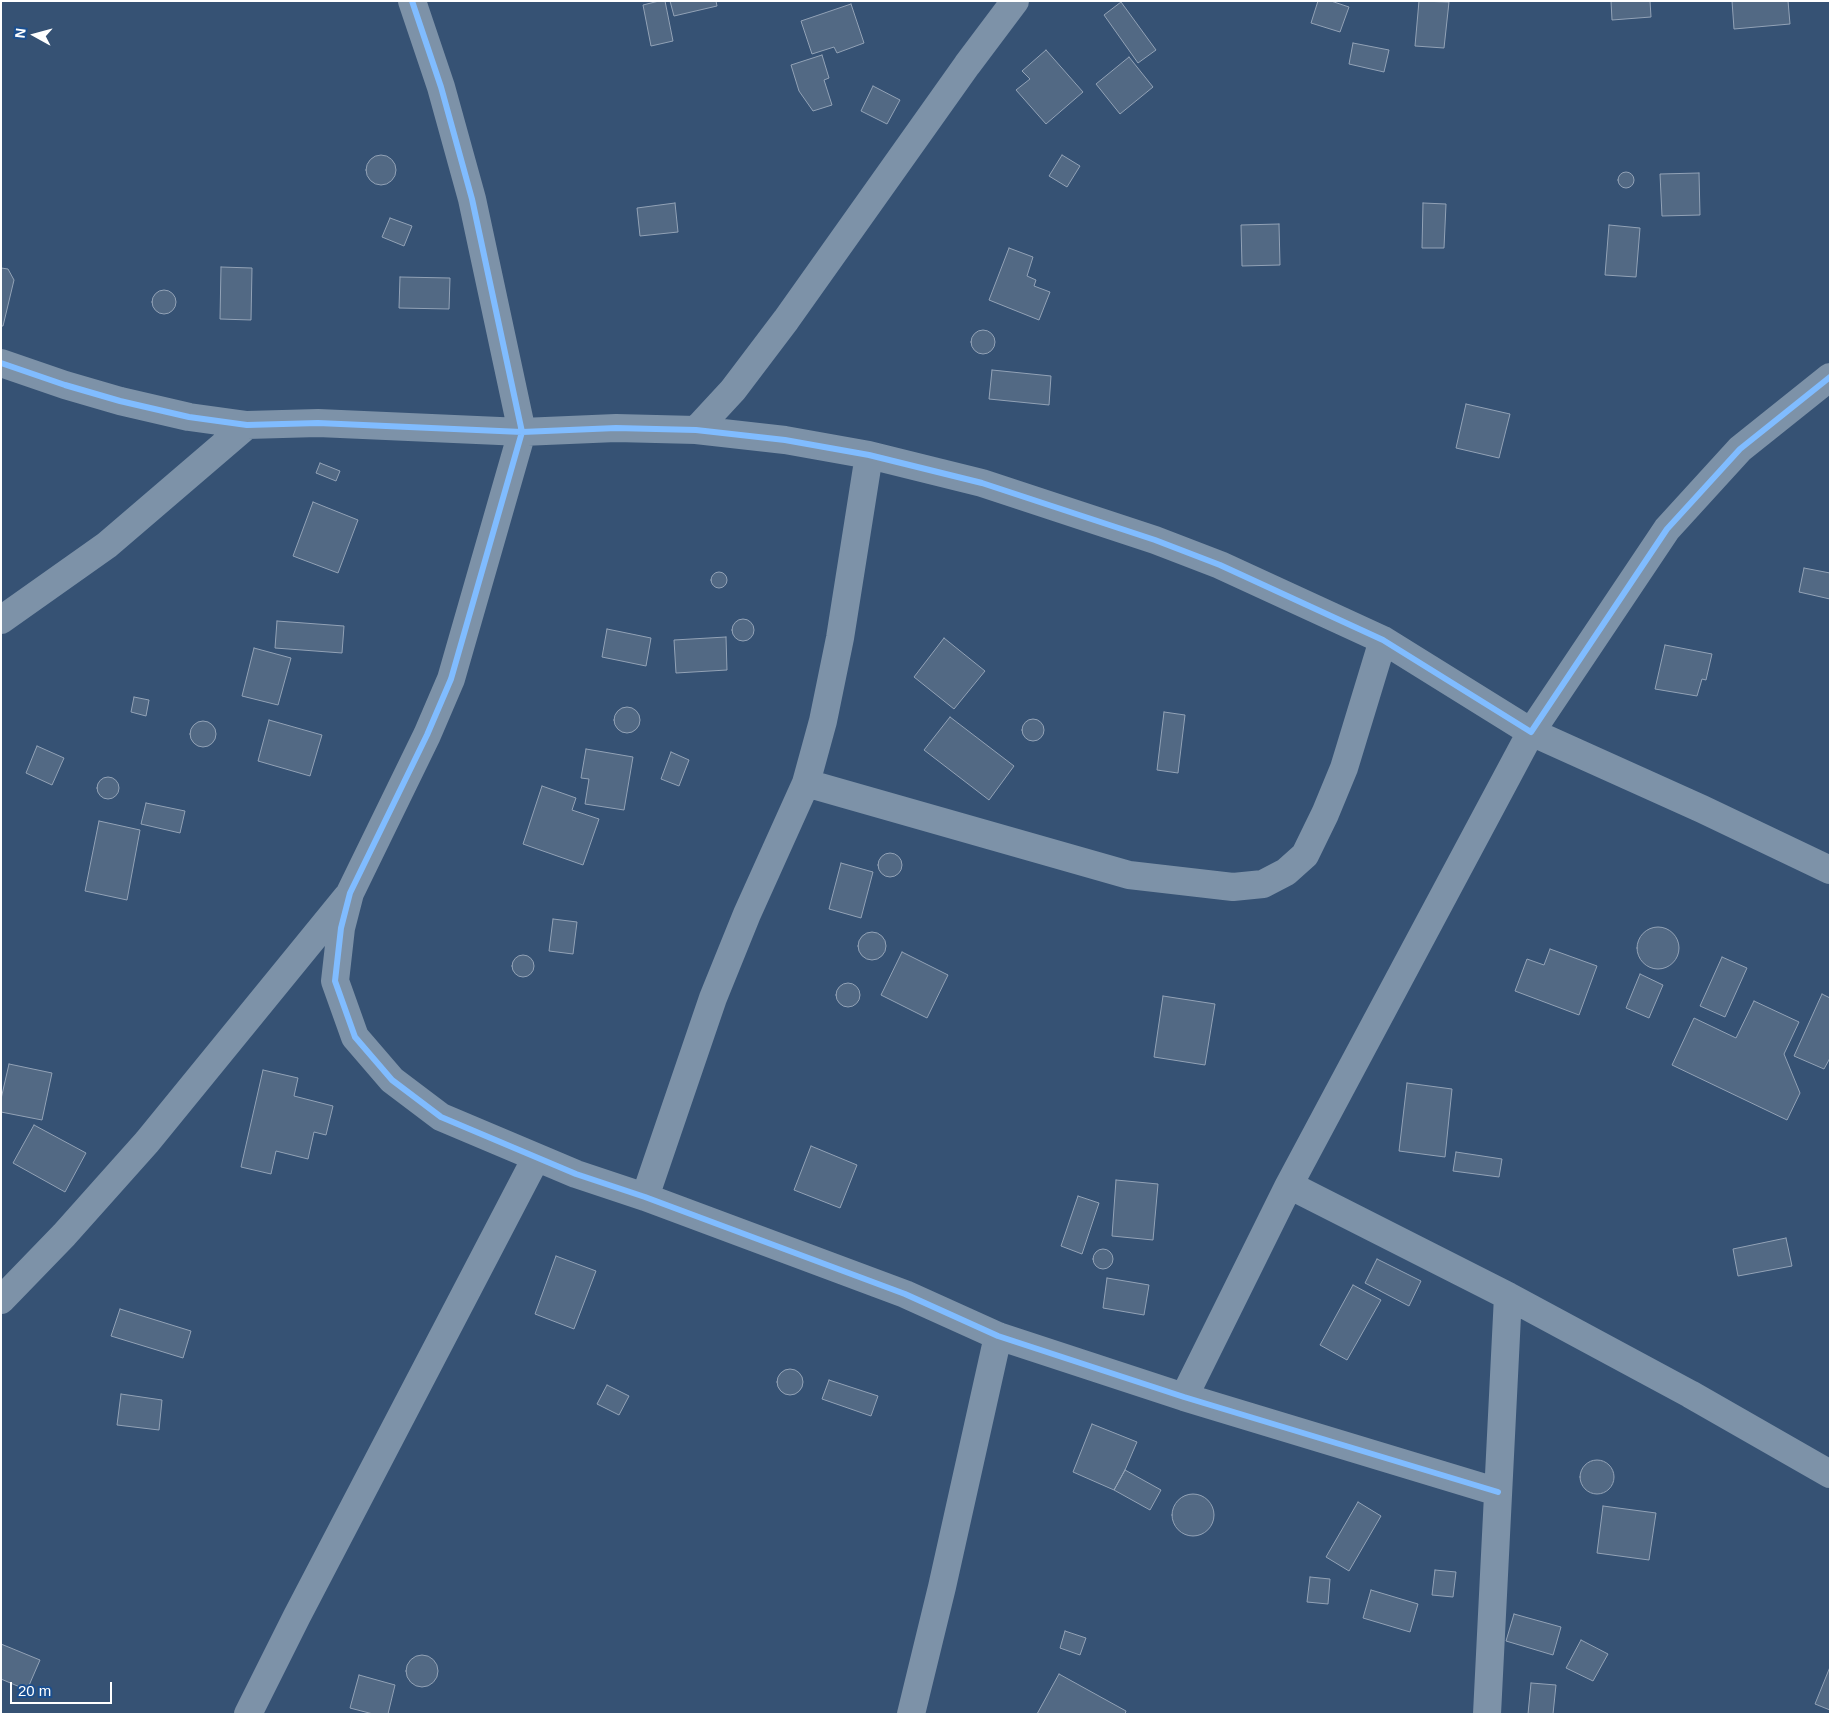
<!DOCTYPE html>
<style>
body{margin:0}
#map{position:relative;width:1831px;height:1715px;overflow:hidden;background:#365274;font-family:Helvetica,sans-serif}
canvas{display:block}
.frame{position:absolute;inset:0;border:2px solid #fff;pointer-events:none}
.north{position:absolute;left:10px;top:10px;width:50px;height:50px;-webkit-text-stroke:4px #1b4f8f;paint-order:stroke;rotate:277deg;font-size:14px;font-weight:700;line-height:20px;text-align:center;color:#fff}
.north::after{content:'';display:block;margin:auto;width:18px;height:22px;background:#fff;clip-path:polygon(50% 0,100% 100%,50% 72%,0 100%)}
.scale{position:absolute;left:10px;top:1682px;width:102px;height:22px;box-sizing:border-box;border:2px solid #fff;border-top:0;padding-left:6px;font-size:15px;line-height:18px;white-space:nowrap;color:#fff;-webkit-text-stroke:4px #1b4f8f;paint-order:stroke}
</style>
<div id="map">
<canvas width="1831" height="1715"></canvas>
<div class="frame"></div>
<div class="north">N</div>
<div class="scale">20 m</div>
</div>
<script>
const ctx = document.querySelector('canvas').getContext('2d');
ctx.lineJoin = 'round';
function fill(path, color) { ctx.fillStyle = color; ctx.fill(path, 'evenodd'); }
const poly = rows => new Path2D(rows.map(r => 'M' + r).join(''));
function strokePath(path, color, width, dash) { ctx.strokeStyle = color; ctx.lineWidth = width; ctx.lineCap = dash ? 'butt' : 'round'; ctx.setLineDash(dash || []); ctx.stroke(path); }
const building = poly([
 [659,1,665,1,673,41,651,46,643,5,659,1],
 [670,1,716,1,717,6,674,16,670,1],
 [1318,1,1331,1,1349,7,1340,32,1311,23,1318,1],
 [1419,1,1449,2,1444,48,1415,46,1419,1],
 [1611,1,1650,1,1651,17,1612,20,1611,1],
 [1732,1,1788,1,1790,24,1734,29,1732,1],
 [1121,2,1156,50,1138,63,1104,15,1121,2],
 [851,4,864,43,837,53,834,47,812,54,801,21,851,4],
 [1353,43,1389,50,1384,72,1349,64,1353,43],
 [1046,50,1083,92,1046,124,1016,90,1030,79,1022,71,1046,50],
 [822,55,829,78,824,80,832,105,813,111,799,91,791,65,822,55],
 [1129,57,1153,87,1120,114,1096,84,1129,57],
 [873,86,900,100,887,124,861,111,873,86],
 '366 170a15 15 0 1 1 30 0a15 15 0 1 1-30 0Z',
 [1062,155,1080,166,1067,187,1049,176,1062,155],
 '1618 180a8 8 0 1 1 16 0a8 8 0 1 1-16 0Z',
 [1699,173,1700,215,1662,216,1660,174,1699,173],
 [675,203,678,232,640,236,637,208,675,203],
 [1423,203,1446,204,1444,248,1422,248,1423,203],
 [390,218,412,226,404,246,382,237,390,218],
 [1279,224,1280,265,1242,266,1241,225,1279,224],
 [1609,225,1640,228,1636,277,1605,275,1609,225],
 [1009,248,1033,257,1027,276,1036,280,1034,286,1050,292,1039,320,989,300,1009,248],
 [221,267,252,268,251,320,220,319,221,267],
 [1,268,8,269,14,280,3,326,1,326,1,268],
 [400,277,450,278,449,309,399,308,400,277],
 '152 302a12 12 0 1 1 24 0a12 12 0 1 1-24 0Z',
 '971 342a12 12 0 1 1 24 0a12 12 0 1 1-24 0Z',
 [992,370,1051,376,1049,405,989,399,992,370],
 [1466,404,1510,414,1499,458,1456,448,1466,404],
 [320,463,340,471,336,481,316,473,320,463],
 [313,502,358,520,338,573,293,556,313,502],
 [1804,568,1830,573,1830,599,1799,592,1804,568],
 '711 580a8 8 0 1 1 16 0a8 8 0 1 1-16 0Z',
 '732 630a11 11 0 1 1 22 0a11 11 0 1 1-22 0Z',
 [277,621,344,626,342,653,275,648,277,621],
 [607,629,651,638,646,666,602,657,607,629],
 [726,637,727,670,676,673,674,640,726,637],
 [944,638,985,671,954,709,914,677,944,638],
 [1665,645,1712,654,1706,680,1702,679,1697,696,1655,689,1665,645],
 [254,648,291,658,278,705,242,696,254,648],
 [134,697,149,700,146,716,131,712,134,697],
 '614 720a13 13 0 1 1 26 0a13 13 0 1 1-26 0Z',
 [1164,712,1185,715,1178,773,1157,770,1164,712],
 [950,717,1014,766,989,800,924,750,950,717],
 '1022 730a11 11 0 1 1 22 0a11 11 0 1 1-22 0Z',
 [269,720,322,735,310,776,258,761,269,720],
 '190 734a13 13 0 1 1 26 0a13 13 0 1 1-26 0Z',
 [37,746,64,758,52,785,26,773,37,746],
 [586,749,633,757,624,810,585,804,589,779,581,778,586,749],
 [671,752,689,760,679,786,661,779,671,752],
 '97 788a11 11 0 1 1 22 0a11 11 0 1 1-22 0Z',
 [542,786,576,798,572,810,599,819,583,865,523,844,542,786],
 [146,803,185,811,180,833,141,824,146,803],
 [99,821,140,830,127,900,85,891,99,821],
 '878 865a12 12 0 1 1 24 0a12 12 0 1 1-24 0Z',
 [841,863,873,872,861,918,829,909,841,863],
 [553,919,577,922,573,954,549,951,553,919],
 '1637 948a21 21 0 1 1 42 0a21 21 0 1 1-42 0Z',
 '858 946a14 14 0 1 1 28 0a14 14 0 1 1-28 0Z',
 [1550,949,1597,966,1579,1015,1515,991,1527,959,1544,965,1550,949],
 [902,952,948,975,927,1018,881,995,902,952],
 '512 966a11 11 0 1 1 22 0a11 11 0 1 1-22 0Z',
 [1722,957,1747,968,1725,1017,1700,1006,1722,957],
 [1640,974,1663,985,1649,1018,1626,1008,1640,974],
 '836 995a12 12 0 1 1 24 0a12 12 0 1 1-24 0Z',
 [1822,994,1830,998,1830,1058,1824,1069,1794,1056,1822,994],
 [1163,996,1215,1004,1205,1065,1154,1057,1163,996],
 [1754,1001,1799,1022,1784,1054,1800,1093,1787,1120,1672,1065,1694,1018,1736,1038,1754,1001],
 [9,1064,52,1073,42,1120,1,1112,1,1099,9,1064],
 [263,1070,298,1078,294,1096,333,1106,326,1135,314,1132,308,1159,276,1151,271,1174,241,1167,263,1070],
 [1407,1083,1452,1089,1445,1157,1399,1151,1407,1083],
 [34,1125,86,1153,65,1192,13,1163,34,1125],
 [811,1146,857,1165,840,1208,794,1190,811,1146],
 [1456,1152,1502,1159,1499,1177,1453,1171,1456,1152],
 [1116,1180,1158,1184,1153,1240,1112,1236,1116,1180],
 [1078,1196,1099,1203,1082,1254,1061,1246,1078,1196],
 [1786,1238,1792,1266,1738,1276,1733,1249,1786,1238],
 '1093 1259a10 10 0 1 1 20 0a10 10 0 1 1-20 0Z',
 [556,1256,596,1271,574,1329,535,1314,556,1256],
 [1377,1259,1421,1281,1409,1306,1365,1283,1377,1259],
 [1107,1278,1149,1285,1144,1315,1103,1308,1107,1278],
 [1353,1285,1381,1300,1347,1360,1320,1345,1353,1285],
 [120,1309,191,1331,183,1358,111,1336,120,1309],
 '777 1382a13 13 0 1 1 26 0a13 13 0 1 1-26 0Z',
 [829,1380,878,1396,871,1416,822,1399,829,1380],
 [607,1385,629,1396,619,1415,597,1404,607,1385],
 [121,1394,162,1400,159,1430,117,1425,121,1394],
 [1092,1424,1137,1442,1125,1470,1114,1490,1073,1472,1092,1424],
 '1580 1477a17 17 0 1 1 34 0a17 17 0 1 1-34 0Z',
 [1125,1470,1161,1490,1150,1510,1114,1490,1125,1470],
 '1172 1515a21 21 0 1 1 42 0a21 21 0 1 1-42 0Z',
 [1358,1502,1381,1516,1349,1571,1326,1557,1358,1502],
 [1603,1506,1656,1513,1649,1560,1597,1553,1603,1506],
 [1435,1570,1456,1572,1453,1597,1432,1595,1435,1570],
 [1310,1577,1330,1579,1328,1604,1307,1602,1310,1577],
 [1371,1590,1418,1604,1410,1632,1363,1618,1371,1590],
 [1514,1614,1561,1627,1553,1655,1506,1641,1514,1614],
 [1065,1631,1086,1638,1080,1655,1060,1648,1065,1631],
 [1581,1640,1608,1654,1593,1681,1566,1668,1581,1640],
 [1,1644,40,1660,27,1690,1,1679,1,1644],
 '406 1671a16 16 0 1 1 32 0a16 16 0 1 1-32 0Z',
 [1830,1667,1830,1710,1815,1704,1830,1667],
 [1059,1674,1126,1711,1125,1714,1037,1714,1059,1674],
 [359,1675,395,1685,388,1714,373,1714,350,1708,359,1675],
 [1531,1683,1556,1685,1553,1714,1528,1714,1531,1683]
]);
fill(building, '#526984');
strokePath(building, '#92a2b6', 1);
strokePath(poly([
 [412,1,441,87,472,199,522,432,451,679,427,735,350,893,341,928,335,981,355,1037,392,1080,441,1117,576,1174,645,1197,905,1294,998,1336,1184,1397,1498,1492],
 [1,363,65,385,120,401,189,417,247,425,318,423,522,432,616,428,696,430,785,440,869,455,982,483,1155,540,1220,565,1383,640,1531,732,1667,529,1740,449,1830,377],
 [696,430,733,390,786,320,967,65,1015,1],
 [1,620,107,545,247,425],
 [806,783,1129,875,1233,887,1263,884,1286,872,1305,855,1325,814,1344,768,1383,640],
 [1289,1185,1508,1296,1690,1394,1830,1474],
 [645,1197,713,998,747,914,806,783,823,721,840,638,869,455],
 [1,1300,64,1235,147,1142,346,898],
 [1184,1397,1289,1185,1531,732,1702,809,1830,870],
 [248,1714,297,1616,536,1158],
 [911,1714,942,1587,998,1336],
 [1487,1714,1508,1296]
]), '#7d92a8', 28);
strokePath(poly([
 [412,1,441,87,472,199,522,432,451,679,427,735,350,893,341,928,335,981,355,1037,392,1080,441,1117,576,1174,645,1197,905,1294,998,1336,1184,1397,1498,1492],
 [1,363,65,385,120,401,189,417,247,425,318,423,522,432,616,428,696,430,785,440,869,455,982,483,1155,540,1220,565,1383,640,1531,732,1667,529,1740,449,1830,377]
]), '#80bcff', 6);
</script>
